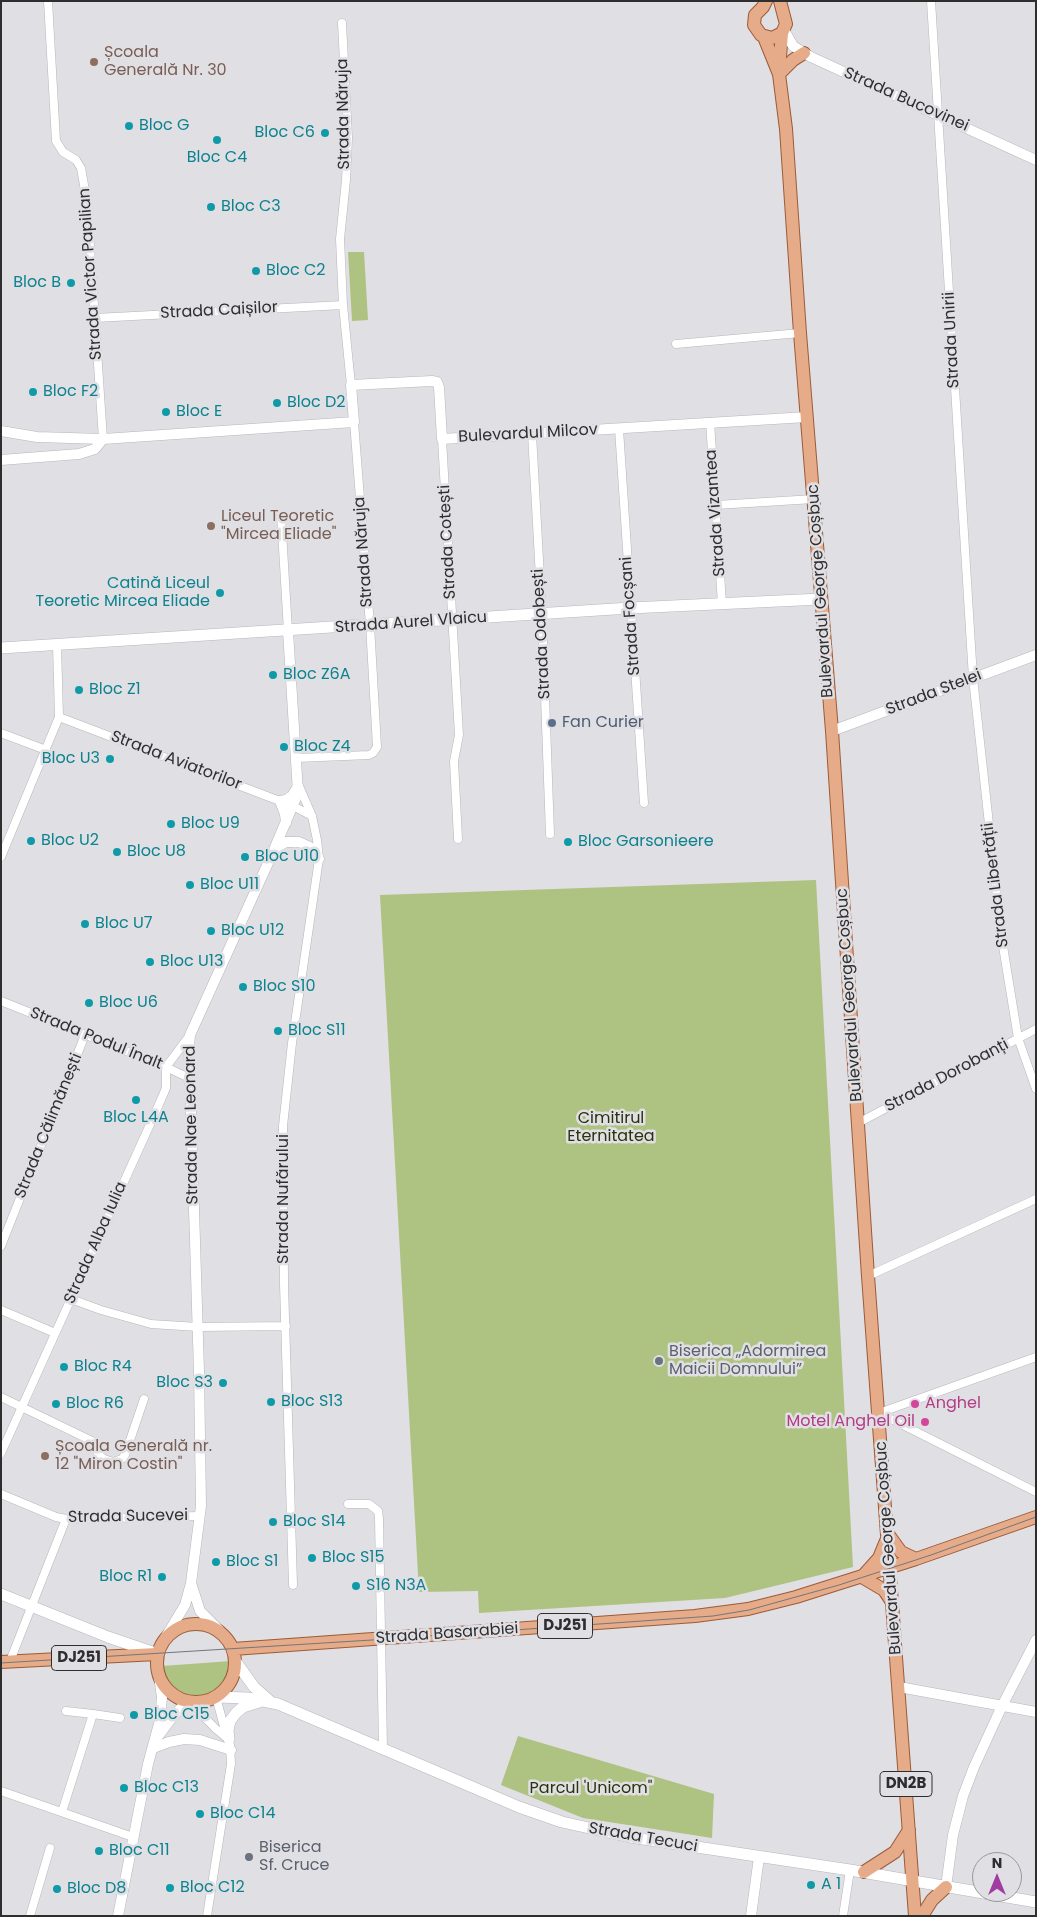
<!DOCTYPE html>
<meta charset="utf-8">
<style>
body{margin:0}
#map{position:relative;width:1037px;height:1917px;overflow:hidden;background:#e0dfe4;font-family:Poppins,sans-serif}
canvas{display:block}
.frame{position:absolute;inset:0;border:2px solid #2e2e2f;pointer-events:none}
.north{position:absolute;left:972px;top:1852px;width:50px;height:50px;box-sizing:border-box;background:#e0dfe4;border:1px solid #99989c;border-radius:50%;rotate:0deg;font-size:14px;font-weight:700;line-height:20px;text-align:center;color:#2e2e2f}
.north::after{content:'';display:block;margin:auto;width:18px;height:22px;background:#a13da2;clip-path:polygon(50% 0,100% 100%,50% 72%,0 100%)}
</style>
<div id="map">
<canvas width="1037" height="1917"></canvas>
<div class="frame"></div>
<div class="north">N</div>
</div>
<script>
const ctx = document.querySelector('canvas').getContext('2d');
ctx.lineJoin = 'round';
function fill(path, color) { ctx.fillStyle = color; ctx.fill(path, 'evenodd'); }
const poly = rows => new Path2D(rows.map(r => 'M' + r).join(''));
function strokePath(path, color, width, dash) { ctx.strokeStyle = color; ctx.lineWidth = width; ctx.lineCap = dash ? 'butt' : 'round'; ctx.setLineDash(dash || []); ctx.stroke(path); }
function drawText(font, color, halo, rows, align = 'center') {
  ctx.font = font + ' Poppins,sans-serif'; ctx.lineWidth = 5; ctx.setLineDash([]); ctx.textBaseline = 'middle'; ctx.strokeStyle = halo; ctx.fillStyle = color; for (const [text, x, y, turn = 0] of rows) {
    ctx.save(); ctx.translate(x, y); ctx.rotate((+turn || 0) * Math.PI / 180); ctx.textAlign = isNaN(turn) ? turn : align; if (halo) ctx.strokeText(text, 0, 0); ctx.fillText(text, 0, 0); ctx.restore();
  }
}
fill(poly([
 [348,252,364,252,368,320,352,321],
 [816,880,853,1567,725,1598,479,1613,478,1591,419,1592,380,895],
 [231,1661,228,1679,224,1685,210,1694,201,1696,183,1694,176,1690,166,1679,162,1666],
 [518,1736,714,1794,712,1838,583,1818,501,1785]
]), '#aec281');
const minor = poly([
 [48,1,56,141,63,152,76,160,81,168,87,202,103,439],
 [931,1,973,678,1001,934,1018,1038,1036,1089],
 [342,23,348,138,346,180,340,239,343,305,351,385],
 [95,318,343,305],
 [676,344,800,333],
 [710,422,722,604],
 [619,429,644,803],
 [532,434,542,614,550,834],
 [442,439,459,735,454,761,458,839],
 [716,505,814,499],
 [281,515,288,631],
 [59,717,293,806,312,816],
 [1,733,46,750],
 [297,758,369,755,373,753,377,747,370,625,354,422],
 [1,857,59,717,57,645],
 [1,1001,166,1067,191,1079],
 [858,1123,1036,1029],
 [1,1246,85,1035],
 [868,1276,1036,1199],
 [71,1299,101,1310,151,1324,198,1327,286,1326],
 [1,1310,55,1333],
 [1,1397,92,1441,98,1454,104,1459,113,1462,122,1459,125,1455,144,1399],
 [879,1413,1036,1492],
 [879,1413,1036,1357],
 [1,1453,157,1109,166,1088,166,1067,190,1035],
 [1,1494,56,1517,66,1519,200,1516],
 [348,1504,369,1504,378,1511,379,1518,383,1749],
 [293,1585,284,1284,283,1126,292,1043,319,859,317,840,312,816,299,786],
 [10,1661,66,1519],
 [216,1697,226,1734],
 [188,1701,216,1729,227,1738],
 [66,1711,93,1714],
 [1,1791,133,1837],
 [62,1812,93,1714,120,1718],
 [30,1916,50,1848],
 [207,1916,231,1764,230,1745],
 [843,1916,850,1870]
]);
const tertiary = poly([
 [784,30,793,46,811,57,1036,160],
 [1,431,37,437,103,439,354,422,351,385,432,381,437,382,439,387,442,439,807,417],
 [1,460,79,454,95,449,103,439],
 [832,731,1036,655],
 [286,823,285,814,280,801,286,800,292,796,297,788],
 [275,848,286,842,299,842,310,847,319,859],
 [191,1583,200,1611,219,1630],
 [165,1638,185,1605,191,1583,201,1506,199,1372,189,1046,190,1035,273,852,298,793,288,631],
 [899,1687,1036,1712],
 [159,1735,174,1715,188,1701],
 [153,1748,169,1742,184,1739,200,1740,231,1750],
 [946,1887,953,1835,963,1796,974,1767,1002,1706,1036,1640],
 [118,1916,148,1764,160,1720,162,1697,159,1676],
 [751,1916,759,1857]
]);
const secondary = poly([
 [1,648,630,608,821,599],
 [1,1594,108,1637,155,1653],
 [236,1662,254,1687,271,1702],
 [216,1697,248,1698,278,1704,519,1807,562,1822,630,1837,850,1870,1036,1902],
 [229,1739,228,1730,230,1721,236,1713,243,1707,259,1702]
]);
const primary = poly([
 [766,1,763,7,755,15,754,25,761,35,772,38,782,33,786,24,780,1],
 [764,37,779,74,786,129,800,333,832,731,868,1276,915,1916],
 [779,69,782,33],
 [779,74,793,60,804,53],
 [888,1534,901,1552,916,1559],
 [886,1541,879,1558,862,1577,884,1590,892,1602],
 '157 1663a39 39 0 1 1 78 0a39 39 0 1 1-78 0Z',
 [233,1649,695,1616,748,1609,796,1597,916,1559,1036,1517],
 [1,1662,157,1654],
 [864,1872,895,1852,909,1830],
 [922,1916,932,1900,946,1887]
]);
strokePath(minor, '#b6b6ba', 9);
strokePath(tertiary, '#b6b6ba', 11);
strokePath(secondary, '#b6b6ba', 12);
strokePath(primary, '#9b5b37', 14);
strokePath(minor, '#fff', 8);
strokePath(tertiary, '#fff', 10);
strokePath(secondary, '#fff', 11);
strokePath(primary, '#e6ab89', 12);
strokePath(poly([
 [1,1663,372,1640,713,1616,749,1610,839,1585,931,1555,1036,1517]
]), '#767578', 1);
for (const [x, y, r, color] of [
 [94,62,5,"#8d6e63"],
 [129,126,5,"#0f9aa8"],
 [325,133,5,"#0f9aa8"],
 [217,140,5,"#0f9aa8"],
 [211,207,5,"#0f9aa8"],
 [256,271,5,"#0f9aa8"],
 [71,283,5,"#0f9aa8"],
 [33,392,5,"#0f9aa8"],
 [277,403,5,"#0f9aa8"],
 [166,412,5,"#0f9aa8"],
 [211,526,5,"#8d6e63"],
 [220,593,5,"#0f9aa8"],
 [273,675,5,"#0f9aa8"],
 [79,690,5,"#0f9aa8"],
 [552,723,5,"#5c6f8a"],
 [284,747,5,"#0f9aa8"],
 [110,759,5,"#0f9aa8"],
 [171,824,5,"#0f9aa8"],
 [31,841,5,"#0f9aa8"],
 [568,842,5,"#0f9aa8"],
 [117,852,5,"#0f9aa8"],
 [245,857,5,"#0f9aa8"],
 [190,885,5,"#0f9aa8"],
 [85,924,5,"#0f9aa8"],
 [211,931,5,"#0f9aa8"],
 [150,962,5,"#0f9aa8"],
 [243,987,5,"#0f9aa8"],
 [89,1003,5,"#0f9aa8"],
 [278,1031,5,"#0f9aa8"],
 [136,1100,5,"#0f9aa8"],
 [659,1361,5,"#6b7280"],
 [64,1367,5,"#0f9aa8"],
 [223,1383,5,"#0f9aa8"],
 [271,1402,5,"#0f9aa8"],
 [56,1404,5,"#0f9aa8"],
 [915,1404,5,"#d1479c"],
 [925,1422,5,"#d1479c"],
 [45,1456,5,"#8d6e63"],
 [273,1522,5,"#0f9aa8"],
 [312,1558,5,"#0f9aa8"],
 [216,1562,5,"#0f9aa8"],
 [162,1577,5,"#0f9aa8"],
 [356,1586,5,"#0f9aa8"],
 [134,1715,5,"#0f9aa8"],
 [124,1788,5,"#0f9aa8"],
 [200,1814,5,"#0f9aa8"],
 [99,1851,5,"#0f9aa8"],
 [249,1857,5,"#6b7280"],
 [811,1885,5,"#0f9aa8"],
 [170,1888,5,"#0f9aa8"],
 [57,1889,5,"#0f9aa8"]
]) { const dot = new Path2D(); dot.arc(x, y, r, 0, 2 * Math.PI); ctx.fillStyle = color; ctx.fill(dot); strokePath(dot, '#e0dfe4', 2); }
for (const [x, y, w] of [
 [565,1626,55],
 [79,1658,55],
 [906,1784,52]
]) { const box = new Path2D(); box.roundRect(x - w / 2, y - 12.5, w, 25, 4); ctx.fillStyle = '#e0dfe4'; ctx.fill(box); strokePath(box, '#2e2e2f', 1); }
drawText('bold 15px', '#2e2e2f', null, [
 ["DJ251",565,1626],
 ["DJ251",79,1658],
 ["DN2B",906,1784]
]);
drawText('16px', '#785e54', '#e0dfe4', [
 ["Școala",104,53],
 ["Generală Nr. 30",104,71],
 ["Liceul Teoretic",221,517],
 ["\"Mircea Eliade\"",221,535],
 ["Școala Generală nr.",55,1447],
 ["12 \"Miron Costin\"",55,1465]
], 'left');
drawText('16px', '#2e2e2f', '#e0dfe4', [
 ["Strada Bucovinei",906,100,24],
 ["Strada Năruja",344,114,-91],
 ["Strada Victor Papilian",91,274,-94],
 ["Strada Caișilor",219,311,-3],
 ["Strada Unirii",952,340,-93],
 ["Bulevardul Milcov",528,434,-3],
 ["Strada Vizantea",716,513,-94],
 ["Strada Cotești",448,542,-93],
 ["Strada Năruja",364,552,-94],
 ["Bulevardul George Coșbuc",821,591,-94],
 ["Strada Focșani",631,616,-94],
 ["Strada Aurel Vlaicu",411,623,-4],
 ["Strada Odobești",542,634,-93],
 ["Strada Stelei",934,693,-21],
 ["Strada Aviatorilor",176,761,21],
 ["Strada Libertății",996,885,-97],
 ["Bulevardul George Coșbuc",850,995,-94],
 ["Strada Podul Înalt",96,1039,22],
 ["Strada Dorobanți",947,1076,-28],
 ["Strada Nae Leonard",192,1125,-91],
 ["Strada Călimănești",49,1126,-68],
 ["Strada Nufărului",284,1199,-90],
 ["Strada Alba Iulia",96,1243,-66],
 ["Strada Sucevei",128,1517,-1],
 ["Bulevardul George Coșbuc",889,1548,-94],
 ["Strada Basarabiei",447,1634,-4],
 ["Strada Tecuci",643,1838,10]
]);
drawText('16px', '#0d838f', '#e0dfe4', [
 ["Bloc G",139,126],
 ["Bloc C6",315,133,"right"],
 ["Bloc C4",217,158,"center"],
 ["Bloc C3",221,207],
 ["Bloc C2",266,271],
 ["Bloc B",61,283,"right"],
 ["Bloc F2",43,392],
 ["Bloc D2",287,403],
 ["Bloc E",176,412],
 ["Catină Liceul",210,584,"right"],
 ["Teoretic Mircea Eliade",210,602,"right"],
 ["Bloc Z6A",283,675],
 ["Bloc Z1",89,690],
 ["Bloc Z4",294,747],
 ["Bloc U3",100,759,"right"],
 ["Bloc U9",181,824],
 ["Bloc U2",41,841],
 ["Bloc Garsonieere",578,842],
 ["Bloc U8",127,852],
 ["Bloc U10",255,857],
 ["Bloc U11",200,885],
 ["Bloc U7",95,924],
 ["Bloc U12",221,931],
 ["Bloc U13",160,962],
 ["Bloc S10",253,987],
 ["Bloc U6",99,1003],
 ["Bloc S11",288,1031],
 ["Bloc L4A",136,1118,"center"],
 ["Bloc R4",74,1367],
 ["Bloc S3",213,1383,"right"],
 ["Bloc S13",281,1402],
 ["Bloc R6",66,1404],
 ["Bloc S14",283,1522],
 ["Bloc S15",322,1558],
 ["Bloc S1",226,1562],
 ["Bloc R1",152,1577,"right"],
 ["S16 N3A",366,1586],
 ["Bloc C15",144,1715],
 ["Bloc C13",134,1788],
 ["Bloc C14",210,1814],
 ["Bloc C11",109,1851],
 ["A 1",821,1885],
 ["Bloc C12",180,1888],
 ["Bloc D8",67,1889]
], 'left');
drawText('16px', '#4e5e75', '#e0dfe4', [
 ["Fan Curier",562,723]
], 'left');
drawText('16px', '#28330b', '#e0dfe4', [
 ["Cimitirul",611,1119],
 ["Eternitatea",611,1137],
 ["Parcul 'Unicom\"",591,1789]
]);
drawText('16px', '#5b616d', '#e0dfe4', [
 ["Biserica „Adormirea",669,1352],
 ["Maicii Domnului”",669,1370],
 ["Biserica",259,1848],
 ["Sf. Cruce",259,1866]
], 'left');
drawText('16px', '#b23c85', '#e0dfe4', [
 ["Anghel",925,1404],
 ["Motel Anghel Oil",915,1422,"right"]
], 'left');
</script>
